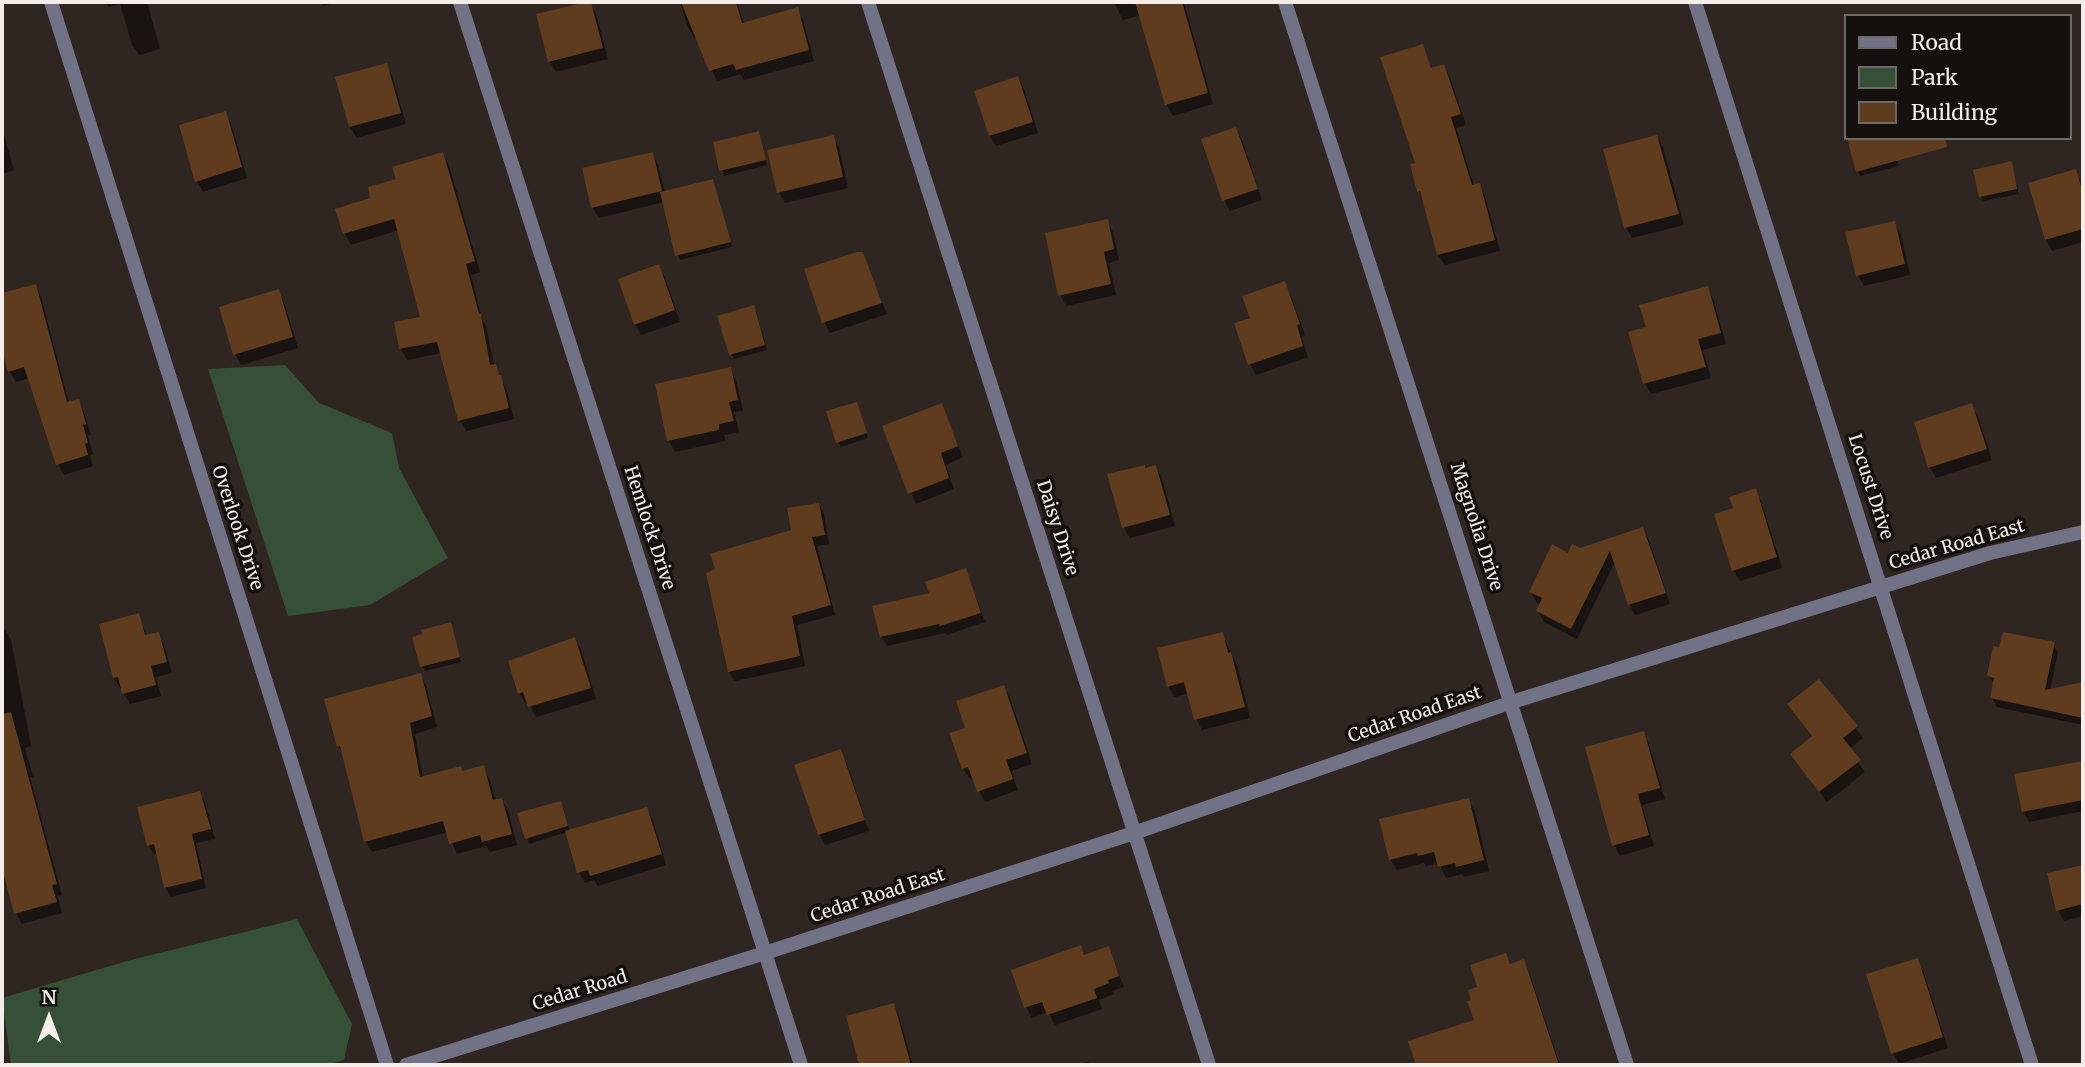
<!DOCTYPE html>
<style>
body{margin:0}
#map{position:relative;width:2085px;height:1067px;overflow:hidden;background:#2f2521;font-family:Merriweather,serif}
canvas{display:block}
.frame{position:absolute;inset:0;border:4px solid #f4edea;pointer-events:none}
.legend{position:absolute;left:1844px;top:14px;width:228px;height:126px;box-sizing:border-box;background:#14100e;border:2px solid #6e6866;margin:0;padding:9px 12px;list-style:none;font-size:21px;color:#f4edea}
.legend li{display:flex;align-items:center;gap:14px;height:35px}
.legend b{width:35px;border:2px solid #6e6866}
.north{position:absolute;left:14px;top:983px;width:70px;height:70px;-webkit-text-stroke:5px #14100e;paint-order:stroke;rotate:0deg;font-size:19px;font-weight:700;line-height:28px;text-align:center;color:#f4edea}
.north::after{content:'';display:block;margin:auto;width:24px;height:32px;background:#f4edea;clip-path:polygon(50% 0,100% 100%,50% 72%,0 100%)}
</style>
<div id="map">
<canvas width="2085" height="1067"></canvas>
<div class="frame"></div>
<ul class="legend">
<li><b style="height:9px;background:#717285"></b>Road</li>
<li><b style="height:19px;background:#364f37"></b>Park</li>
<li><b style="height:19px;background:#5f3c1e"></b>Building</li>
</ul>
<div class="north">N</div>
</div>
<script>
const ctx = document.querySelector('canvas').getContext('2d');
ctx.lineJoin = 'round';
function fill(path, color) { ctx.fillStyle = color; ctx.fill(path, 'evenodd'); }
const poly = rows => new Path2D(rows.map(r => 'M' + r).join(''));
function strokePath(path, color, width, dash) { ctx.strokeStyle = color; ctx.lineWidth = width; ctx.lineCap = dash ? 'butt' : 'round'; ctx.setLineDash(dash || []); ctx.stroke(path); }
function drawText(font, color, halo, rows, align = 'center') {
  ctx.font = font + ' Merriweather,serif'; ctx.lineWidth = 7; ctx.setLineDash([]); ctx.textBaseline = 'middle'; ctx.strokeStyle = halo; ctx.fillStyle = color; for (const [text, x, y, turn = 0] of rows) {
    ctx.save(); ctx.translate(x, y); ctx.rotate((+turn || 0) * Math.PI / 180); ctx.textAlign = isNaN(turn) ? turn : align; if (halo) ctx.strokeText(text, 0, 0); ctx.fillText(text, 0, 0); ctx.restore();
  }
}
fill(poly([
 [285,365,319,403,392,433,399,468,448,558,370,605,288,616,208,369],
 [297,919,352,1024,344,1060,326,1065,11,1065,2,998,127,961]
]), '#364f37');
fill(poly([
 [105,2,147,2,160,49,139,55,132,45,120,4,109,7],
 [320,2,338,2,323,6],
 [680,2,737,2,744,24,797,9,803,20,814,61,744,80,740,74,717,81,697,37,694,38,688,27],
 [1114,2,1188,2,1184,3,1213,104,1173,116,1167,105,1141,15,1123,20],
 [590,3,596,14,608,59,556,72,549,61],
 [1422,46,1432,69,1444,66,1450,77,1466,125,1456,128,1474,186,1479,185,1485,196,1500,251,1445,265,1438,255,1424,200,1419,191,1417,164],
 [386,65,392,75,406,124,357,138,350,127,337,78],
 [1018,78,1024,89,1038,133,996,146,990,136],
 [225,113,231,124,247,178,203,192,197,181],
 [2,128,14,170,2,174],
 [1236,129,1242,140,1262,200,1230,211,1224,200,1203,140],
 [758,133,767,165,724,176,715,143],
 [833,137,839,147,848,188,785,203,779,192],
 [1657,137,1663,147,1684,225,1632,238,1626,227],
 [1891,138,1899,166,1860,176,1858,171],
 [442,154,449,165,480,272,471,275,482,319,486,326,494,366,506,388,514,419,466,431,460,420,442,353,407,360,401,349,422,318,399,230,351,245,345,234,337,210,372,199,398,180],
 [652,154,658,165,665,192,712,181,732,247,680,260,664,202,599,218,593,208,584,170],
 [2011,163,2019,194,1983,201,1981,196],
 [2075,171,2083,187,2083,242,2052,251,2046,240,2030,184],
 [1107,221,1113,232,1119,260,1109,263,1116,295,1066,306,1060,295],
 [1894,223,1901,234,1910,275,1864,286,1858,275],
 [862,254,887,314,830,333,824,322],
 [658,266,665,277,680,322,641,335,635,324],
 [1284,284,1290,294,1305,335,1301,337,1308,357,1256,375,1250,364,1252,319],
 [35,286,41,297,69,403,78,401,84,412,91,435,88,436,93,454,90,456,93,466,64,475,58,464,30,378,16,382,9,371,2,343,2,295],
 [1707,288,1713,299,1726,344,1703,350,1711,378,1651,394,1645,384,1631,333,1648,328],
 [278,291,284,302,298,348,241,365,235,354],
 [756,312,767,350,734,359,731,354],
 [730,369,736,380,743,411,734,412,739,432,724,435,725,441,675,452,669,441,657,385],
 [1971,405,1978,416,1992,460,1936,478,1930,468,1916,423],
 [941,406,963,457,946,465,954,489,916,504,885,427],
 [859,409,868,438,841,447,838,442],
 [1156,467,1162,478,1175,526,1130,538,1124,528,1109,475],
 [1755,491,1761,501,1782,568,1740,581,1733,570,1735,509],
 [819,505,824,514,829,544,817,546,835,615,797,625,805,666,735,681,729,672,793,532],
 [1643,529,1649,540,1670,604,1635,615,1629,604,1615,562,1577,639,1544,622,1538,611,1541,605,1537,603,1531,592,1569,555],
 [966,570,985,622,947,635,945,633,887,646,881,636,931,594],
 [138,615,147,637,158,634,164,645,172,673,156,677,161,696,130,704,114,678],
 [450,624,461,662,425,671,422,666],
 [5,629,11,640,31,746,25,748,33,777,30,777,62,895,57,896,62,913,22,924,16,913,2,861,2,828,4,827,2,818,2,630],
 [1222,634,1237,665,1250,718,1202,730,1196,719,1189,693,1175,697,1168,686],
 [574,639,581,649,596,699,536,717,528,703,526,704,519,693],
 [2053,644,2058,652,2050,691,2083,683,2083,725,1997,707,1992,698,1995,685,1989,676],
 [420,675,426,686,437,727,415,734,423,778,463,773,483,767,489,778,496,801,502,800,508,811,517,845,490,852,486,846,457,854,448,832,372,852,366,842,344,756,339,747,326,700],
 [1819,682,1863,738,1849,749,1865,772,1827,802,1792,754,1813,738,1789,705],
 [1004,687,1010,698,1032,764,1011,771,1018,790,985,802,972,778,970,779,963,768],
 [1643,733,1649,744,1665,799,1642,805,1654,846,1620,856,1614,845],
 [840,751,846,762,869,831,825,845,819,834],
 [2083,762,2083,811,2029,822,2023,811,2016,775],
 [199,793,205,802,215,839,196,843,206,888,171,897,165,887,158,853,154,854,149,845],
 [1468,800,1475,811,1489,871,1464,877,1462,874,1446,878,1439,863,1426,866,1424,863,1397,870,1390,859],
 [563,808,570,832,646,809,653,820,666,865,598,886,594,880,585,883,579,872,567,832,529,844,519,814],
 [2083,867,2083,916,2064,921,2058,910,2049,875],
 [1080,947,1085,956,1108,949,1124,987,1112,991,1114,994,1099,1000,1102,1009,1055,1025,1048,1012,1032,1018,1026,1007],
 [1506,955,1511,965,1523,961,1529,972,1560,1065,1418,1065,1410,1042,1476,1022,1473,1001,1479,988],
 [1917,960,1923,971,1948,1048,1899,1064,1893,1053],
 [893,1005,899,1016,913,1065,861,1065,848,1017],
 [1089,1062,1090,1065,1073,1065]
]), '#0007');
fill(poly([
 [587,2,591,2,603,48,548,62,536,14],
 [681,2,736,2,742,23,798,7,809,50,736,70,733,64,709,71],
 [1135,2,1182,2,1208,93,1165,105],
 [1423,44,1431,68,1444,64,1461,114,1451,117,1472,185,1480,183,1495,240,1437,255,1420,191,1417,192,1410,164,1415,163,1380,57],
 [387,63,401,113,349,127,335,77],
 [1018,76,1033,122,989,136,974,91],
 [226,111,242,167,195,182,179,125],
 [1236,127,1258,189,1222,201,1201,139],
 [759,131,766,160,719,171,713,142],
 [834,135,843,177,777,193,767,150],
 [1657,135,1679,214,1624,228,1603,149],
 [1847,138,1945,138,1947,147,1856,172],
 [443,152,475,261,466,264,479,314,481,314,490,365,496,364,499,375,501,375,509,408,458,421,437,342,399,349,394,322,420,317,394,219,343,234,335,209,370,198,368,187,396,179,392,167],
 [653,152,662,191,591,208,582,168],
 [2012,161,2017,189,1979,197,1973,170],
 [2076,169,2083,193,2083,229,2045,240,2028,183],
 [713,179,731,242,675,256,660,192],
 [1108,219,1114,249,1104,252,1111,284,1058,296,1045,233],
 [1895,221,1905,264,1856,276,1845,232],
 [857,252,863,252,882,303,822,323,804,269],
 [659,264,675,310,634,325,618,279],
 [1285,281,1300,324,1297,325,1303,346,1248,365,1234,323,1250,318,1242,296],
 [36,284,67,402,79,399,86,424,83,425,88,443,85,444,88,455,56,465,24,367,8,372,2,350,2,293],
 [1708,286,1721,333,1698,339,1706,367,1643,384,1628,332,1646,327,1639,305],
 [279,289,293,337,233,355,219,307],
 [754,305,765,345,729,355,717,316],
 [731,367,738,400,729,402,734,421,719,424,719,430,667,441,655,384],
 [857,402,867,433,836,443,826,411],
 [942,403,958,446,941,453,949,478,908,494,882,426],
 [1972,403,1987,449,1928,468,1914,422],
 [1145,465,1145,468,1156,465,1170,515,1122,528,1107,474],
 [1756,488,1777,557,1732,571,1714,514,1733,508,1729,497],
 [819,503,825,535,812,537,831,605,792,616,800,656,728,672,706,573,715,569,710,554,791,530,787,508],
 [1643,527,1666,593,1628,605,1610,551,1571,629,1536,611,1542,598,1529,592,1552,544,1568,553,1572,544,1580,548],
 [966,568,981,613,940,626,939,624,880,637,872,606,929,593,925,582],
 [139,613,145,635,159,632,167,662,151,666,156,685,122,694,118,677,113,678,99,624],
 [451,622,460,657,420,667,412,637,422,634,421,630],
 [1223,632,1228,653,1231,652,1245,707,1194,720,1184,682,1167,687,1157,648],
 [2003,632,2055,642,2045,690,2083,682,2083,718,1990,698,1994,678,1987,676,1993,646,1999,647],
 [575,637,591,688,528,707,523,692,518,694,508,661],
 [421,673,432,716,410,723,420,777,461,766,462,771,484,765,493,800,502,798,512,834,482,842,480,835,449,844,443,821,364,842,340,746,337,747,324,699],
 [1819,679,1858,726,1843,738,1861,760,1819,792,1790,754,1812,736,1787,704],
 [1004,685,1027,753,1006,760,1013,779,977,792,968,767,962,769,949,733,965,728,956,701],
 [11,712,57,884,52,885,57,902,14,914,2,868,2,714],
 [1644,731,1660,788,1638,794,1649,835,1612,846,1585,747],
 [841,749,865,820,818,835,794,765],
 [2083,761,2083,800,2022,812,2014,774],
 [200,791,211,829,192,834,202,879,164,888,154,844,147,846,137,807],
 [1469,798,1484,860,1456,867,1455,863,1438,867,1434,852,1418,856,1417,853,1389,860,1379,819],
 [561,801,568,826,525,839,517,813],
 [647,807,662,854,590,876,588,870,577,873,565,831],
 [2083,865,2083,904,2056,911,2047,873],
 [1081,945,1084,955,1109,946,1119,976,1108,980,1109,983,1094,989,1097,998,1047,1015,1042,1002,1024,1008,1011,970],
 [1506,953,1510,964,1524,959,1559,1065,1416,1065,1408,1041,1474,1020,1467,1001,1471,1000,1468,990,1477,987,1470,965],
 [1918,958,1943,1037,1891,1054,1866,974],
 [894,1003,911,1065,859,1065,846,1016]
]), '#5f3c1e');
strokePath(poly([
 [51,2,387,1065],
 [460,2,801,1065],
 [868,2,1209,1065],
 [1285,2,1627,1065],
 [1695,2,2032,1065],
 [406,1065,765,953,1134,833,1512,702,1990,553,2083,532]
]), '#717285', 14);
drawText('18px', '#f4edea', '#14100e', [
 ["Locust Drive",1870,487,72],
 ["Magnolia Drive",1476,527,72],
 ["Overlook Drive",237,528,72],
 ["Hemlock Drive",649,528,72],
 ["Daisy Drive",1057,528,72],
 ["Cedar Road East",1957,545,-16],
 ["Cedar Road East",1415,715,-19],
 ["Cedar Road East",878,896,-18],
 ["Cedar Road",580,991,-17]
]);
</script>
